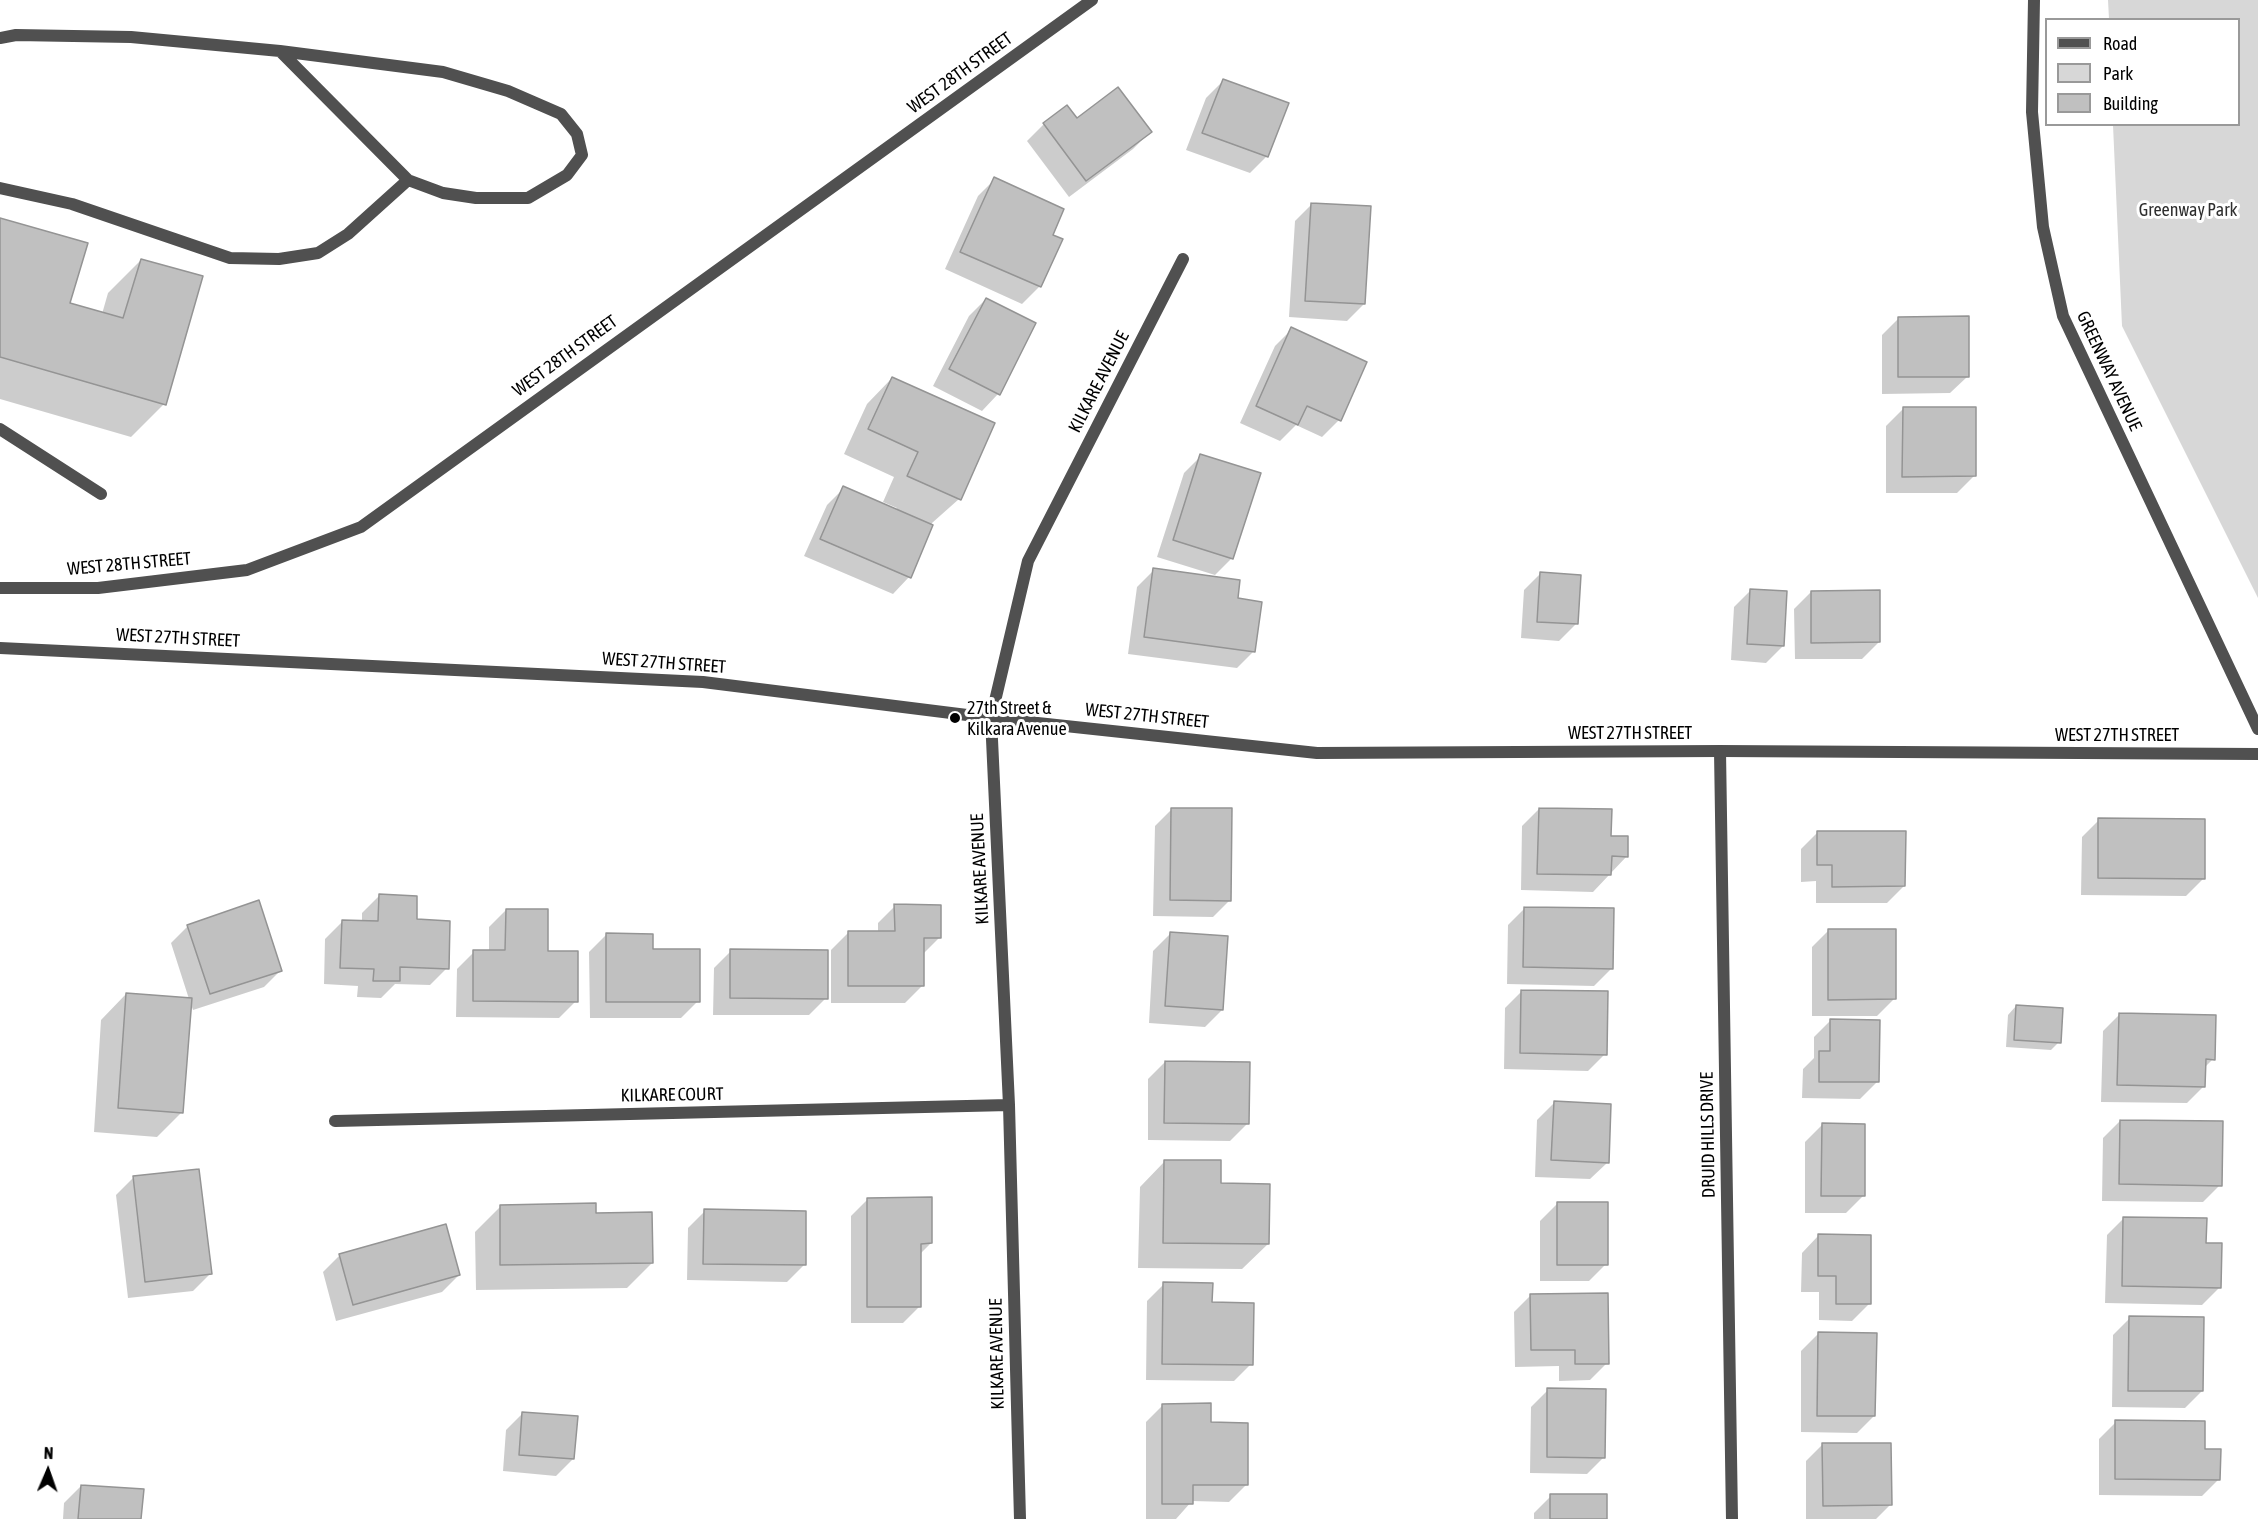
<!DOCTYPE html>
<style>
body{margin:0}
#map{position:relative;width:2258px;height:1519px;overflow:hidden;background:#fff;font-family:"Asap Condensed",sans-serif}
canvas{display:block}
.legend{position:absolute;left:2045px;top:18px;width:195px;height:108px;box-sizing:border-box;background:#fff;border:2px solid #999;margin:0;padding:8px 10px;list-style:none;font-size:18px;color:#000}
.legend li{display:flex;align-items:center;gap:12px;height:30px}
.legend b{width:30px;border:2px solid #999}
.north{position:absolute;left:18px;top:1441px;width:60px;height:60px;-webkit-text-stroke:4px #fff;paint-order:stroke;rotate:2deg;font-size:16px;font-weight:700;line-height:24px;text-align:center;color:#000}
.north::after{content:'';display:block;margin:auto;width:21px;height:27px;background:#000;clip-path:polygon(50% 0,100% 100%,50% 72%,0 100%)}
</style>
<div id="map">
<canvas width="2258" height="1519"></canvas>
<ul class="legend">
<li><b style="height:8px;background:#505050"></b>Road</li>
<li><b style="height:16px;background:#d7d7d7"></b>Park</li>
<li><b style="height:16px;background:#c0c0c0"></b>Building</li>
</ul>
<div class="north">N</div>
</div>
<script>
const ctx = document.querySelector('canvas').getContext('2d');
ctx.lineJoin = 'round';
function fill(path, color) { ctx.fillStyle = color; ctx.fill(path, 'evenodd'); }
const poly = rows => new Path2D(rows.map(r => 'M' + r).join(''));
function strokePath(path, color, width, dash) { ctx.strokeStyle = color; ctx.lineWidth = width; ctx.lineCap = dash ? 'butt' : 'round'; ctx.setLineDash(dash || []); ctx.stroke(path); }
function drawText(font, color, halo, rows, align = 'center') {
  ctx.font = font + ' "Asap Condensed",sans-serif'; ctx.lineWidth = 6; ctx.setLineDash([]); ctx.textBaseline = 'middle'; ctx.strokeStyle = halo; ctx.fillStyle = color; for (const [text, x, y, turn = 0] of rows) {
    ctx.save(); ctx.translate(x, y); ctx.rotate((+turn || 0) * Math.PI / 180); ctx.textAlign = isNaN(turn) ? turn : align; if (halo) ctx.strokeText(text, 0, 0); ctx.fillText(text, 0, 0); ctx.restore();
  }
}
fill(poly([
 [2108,0,2258,0,2258,598,2122,326,2113,125,2238,124,2238,20,2109,19]
]), '#d7d7d7');
fill(poly([
 [1223,81,1267,156,1250,173,1186,150,1206,98],
 [1076,120,1150,132,1133,149,1069,197,1027,141,1044,124],
 [995,179,1051,235,1061,240,1039,287,1022,304,945,269,978,196],
 [1312,204,1364,304,1347,321,1289,317,1295,221],
 [0,219,68,304,102,314,108,293,141,260,164,404,131,437,0,399],
 [986,299,998,394,982,411,933,386,969,316],
 [1899,318,1967,377,1950,393,1882,394,1882,335],
 [1292,329,1339,420,1322,437,1296,425,1280,441,1240,423,1275,346],
 [892,378,959,499,932,523,909,577,893,594,804,556,827,505,844,488,896,510,897,508,883,502,894,477,844,454,867,404],
 [1903,409,1974,476,1957,493,1886,493,1886,426],
 [1201,456,1232,558,1215,575,1157,557,1184,473],
 [1154,570,1236,600,1254,651,1237,668,1128,654,1137,587],
 [1541,573,1576,624,1559,641,1521,638,1524,590],
 [1751,590,1783,646,1766,663,1731,660,1734,607],
 [1811,592,1879,642,1862,659,1795,659,1794,609],
 [1172,809,1230,900,1213,917,1153,916,1155,826],
 [1539,809,1609,837,1627,856,1593,892,1521,890,1522,826],
 [2099,820,2203,879,2186,896,2081,895,2082,837],
 [1818,832,1904,886,1887,903,1816,903,1816,881,1801,882,1801,849],
 [379,896,416,921,447,968,430,985,395,984,381,998,357,997,358,986,324,984,325,939,342,922,362,922,362,913],
 [895,906,940,937,922,955,922,986,905,1003,831,1003,831,950,848,933,878,932,878,923],
 [1525,908,1611,969,1594,986,1507,984,1508,925],
 [506,910,546,952,576,1001,559,1018,456,1017,457,969,474,952,489,952,489,927],
 [188,926,281,970,264,987,193,1010,190,1002,182,1112,157,1137,94,1132,101,1020,126,994,189,999,171,943],
 [1829,930,1894,999,1877,1016,1812,1016,1812,947],
 [1170,934,1222,1010,1205,1027,1149,1023,1153,951],
 [606,935,651,951,698,1001,681,1018,590,1018,589,952],
 [731,951,826,998,809,1015,713,1015,714,968],
 [1522,991,1605,1054,1588,1071,1504,1069,1505,1008],
 [2016,1006,2059,1042,2051,1050,2006,1047,2008,1015],
 [2120,1014,2213,1059,2204,1068,2204,1086,2187,1103,2101,1102,2103,1031],
 [1831,1020,1877,1082,1860,1099,1802,1098,1803,1069,1814,1058,1814,1037],
 [1165,1062,1247,1124,1230,1141,1148,1140,1148,1079],
 [1554,1103,1607,1163,1590,1179,1535,1177,1537,1120],
 [2120,1121,2220,1185,2203,1202,2102,1201,2103,1138],
 [1822,1125,1863,1196,1846,1213,1805,1213,1805,1142],
 [1165,1161,1268,1244,1242,1269,1138,1268,1140,1187],
 [133,1178,210,1274,193,1291,128,1298,116,1195],
 [868,1199,931,1243,920,1254,920,1306,903,1323,851,1323,851,1216],
 [1557,1204,1606,1264,1589,1281,1540,1281,1540,1221],
 [500,1207,595,1214,652,1263,627,1288,476,1290,475,1232],
 [705,1211,804,1265,787,1282,687,1280,688,1228],
 [2124,1218,2205,1244,2219,1288,2202,1305,2105,1303,2107,1235],
 [1818,1236,1869,1304,1852,1321,1819,1320,1819,1292,1801,1292,1802,1253],
 [340,1255,459,1275,442,1292,336,1321,323,1272],
 [1164,1284,1251,1364,1234,1381,1146,1380,1147,1301],
 [1531,1295,1607,1363,1590,1380,1559,1381,1559,1366,1515,1367,1514,1312],
 [2130,1318,2202,1391,2185,1408,2112,1407,2113,1335],
 [1818,1334,1874,1416,1857,1433,1801,1432,1801,1351],
 [1548,1390,1604,1457,1587,1474,1530,1473,1531,1407],
 [1163,1405,1209,1424,1246,1485,1229,1502,1192,1501,1176,1519,1146,1519,1146,1422],
 [523,1413,573,1459,556,1476,503,1471,506,1430],
 [2116,1422,2203,1450,2219,1479,2202,1496,2099,1495,2099,1439],
 [1823,1444,1890,1505,1876,1519,1806,1519,1806,1461],
 [81,1486,139,1519,63,1519,64,1503],
 [1551,1496,1606,1519,1534,1519,1534,1513]
]), '#0003');
const building = poly([
 [1223,79,1289,103,1268,157,1202,133,1223,79],
 [1118,87,1152,132,1086,181,1043,123,1067,105,1077,118,1118,87],
 [994,177,1064,209,1053,235,1063,239,1041,287,960,252,994,177],
 [1311,203,1371,206,1365,304,1305,301,1311,203],
 [0,218,88,243,70,303,123,318,141,259,203,276,166,405,0,357,0,218],
 [986,298,1036,323,1000,395,949,369,986,298],
 [1969,316,1969,377,1898,377,1898,317,1969,316],
 [1291,327,1367,362,1341,421,1307,406,1298,425,1256,406,1291,327],
 [892,377,995,423,961,500,907,476,918,452,868,429,892,377],
 [1903,407,1976,407,1976,476,1902,477,1903,407],
 [1200,454,1261,473,1233,559,1173,540,1200,454],
 [843,486,933,525,911,578,820,539,843,486],
 [1153,568,1240,580,1238,598,1262,602,1255,652,1144,637,1153,568],
 [1540,572,1581,575,1578,624,1537,622,1540,572],
 [1750,589,1787,591,1784,646,1747,644,1750,589],
 [1880,590,1880,642,1811,643,1811,591,1880,590],
 [1171,808,1232,808,1231,901,1170,900,1171,808],
 [1539,808,1612,809,1611,836,1628,836,1628,857,1612,856,1611,875,1537,874,1539,808],
 [2098,818,2205,819,2205,879,2098,878,2098,818],
 [1817,831,1906,831,1905,886,1832,887,1832,865,1817,865,1817,831],
 [379,894,417,896,417,919,450,921,449,969,400,967,400,981,373,981,374,969,340,968,342,920,378,921,379,894],
 [259,900,282,971,210,994,187,925,259,900],
 [894,904,941,905,941,938,924,938,924,986,848,986,848,931,895,931,894,904],
 [1524,907,1614,908,1613,969,1523,967,1524,907],
 [506,909,548,909,548,951,578,951,578,1002,473,1001,473,950,505,950,506,909],
 [1828,929,1896,929,1896,999,1828,1000,1828,929],
 [1170,932,1228,936,1223,1010,1165,1006,1170,932],
 [606,933,653,934,653,949,700,949,700,1002,606,1002,606,933],
 [730,949,828,950,828,999,730,998,730,949],
 [1521,990,1608,991,1607,1055,1520,1053,1521,990],
 [126,993,192,998,183,1113,118,1108,126,993],
 [2016,1005,2063,1008,2061,1043,2014,1040,2016,1005],
 [2119,1013,2216,1015,2215,1060,2206,1059,2205,1087,2117,1085,2119,1013],
 [1830,1019,1880,1020,1879,1082,1819,1082,1819,1051,1830,1051,1830,1019],
 [1165,1061,1250,1062,1249,1124,1164,1123,1165,1061],
 [1554,1101,1611,1104,1609,1163,1551,1160,1554,1101],
 [2120,1120,2223,1121,2222,1186,2119,1184,2120,1120],
 [1822,1123,1865,1124,1865,1196,1821,1196,1822,1123],
 [1164,1160,1221,1160,1221,1183,1270,1184,1269,1244,1163,1243,1164,1160],
 [199,1169,212,1274,145,1282,133,1176,199,1169],
 [932,1197,932,1243,921,1244,921,1307,867,1307,867,1198,932,1197],
 [1557,1202,1608,1202,1608,1265,1557,1265,1557,1202],
 [596,1203,596,1213,652,1212,653,1263,500,1265,500,1205,596,1203],
 [704,1209,806,1211,806,1265,703,1264,704,1209],
 [2123,1217,2207,1218,2206,1243,2222,1243,2221,1288,2122,1286,2123,1217],
 [446,1224,460,1275,353,1305,339,1254,446,1224],
 [1818,1234,1871,1235,1871,1304,1836,1304,1836,1276,1818,1276,1818,1234],
 [1163,1282,1213,1283,1212,1302,1254,1303,1253,1365,1162,1364,1163,1282],
 [1608,1293,1609,1364,1575,1364,1575,1350,1531,1350,1530,1294,1608,1293],
 [2129,1316,2204,1317,2203,1391,2128,1391,2129,1316],
 [1818,1332,1877,1333,1875,1416,1817,1416,1818,1332],
 [1547,1388,1606,1389,1605,1458,1547,1457,1547,1388],
 [1211,1403,1211,1422,1248,1423,1248,1485,1193,1485,1193,1504,1162,1504,1162,1404,1211,1403],
 [522,1412,578,1416,574,1459,519,1455,522,1412],
 [2115,1420,2205,1421,2205,1449,2221,1449,2220,1480,2115,1479,2115,1420],
 [1822,1443,1891,1443,1892,1505,1823,1506,1822,1443],
 [81,1485,144,1489,141,1519,78,1519,81,1485],
 [1550,1494,1607,1494,1607,1519,1550,1519,1550,1494]
]);
fill(building, '#c0c0c0');
strokePath(building, '#949494', 1.5);
strokePath(poly([
 [0,38,16,35,131,37,280,51,443,72,508,91,561,114,577,134,582,155,567,175,528,198,476,198,443,193,408,180,348,234,318,253,279,259,230,258,72,204,0,188],
 [280,51,408,180],
 [0,429,101,494]
]), '#505050', 12);
strokePath(poly([
 [2034,0,2032,112,2043,227,2063,316,2258,729],
 [1720,751,1732,1519],
 [335,1121,1009,1105],
 [1020,1519,1009,1105,991,718,1028,561,1183,259]
]), '#505050', 12);
strokePath(poly([
 [0,588,98,588,247,570,361,527,1092,0],
 [0,648,703,682,991,718,1317,753,1720,751,2258,754]
]), '#505050', 12);
for (const [x, y, r, color] of [
 [955,718,6,"#000"]
]) { const dot = new Path2D(); dot.arc(x, y, r, 0, 2 * Math.PI); ctx.fillStyle = color; ctx.fill(dot); strokePath(dot, '#fff', 2); }
drawText('18px', '#000', '#fff', [
 ["WEST 28TH STREET",960,73,-36],
 ["WEST 28TH STREET",565,356,-36],
 ["GREENWAY AVENUE",2109,371,65],
 ["KILKARE AVENUE",1099,382,-63],
 ["WEST 28TH STREET",129,564,-5],
 ["WEST 27TH STREET",178,638,3],
 ["WEST 27TH STREET",664,663,4],
 ["WEST 27TH STREET",1147,716,6],
 ["WEST 27TH STREET",1630,733],
 ["WEST 27TH STREET",2117,735],
 ["KILKARE AVENUE",980,869,-93],
 ["KILKARE COURT",672,1095,-1],
 ["DRUID HILLS DRIVE",1708,1135,-91],
 ["KILKARE AVENUE",997,1354,-91]
]);
drawText('18px', '#2e2e2e', '#fff', [
 ["Greenway Park",2188,210]
]);
drawText('18px', '#000', '#fff', [
 ["27th Street &",967,708],
 ["Kilkara Avenue",967,729]
], 'left');
</script>
